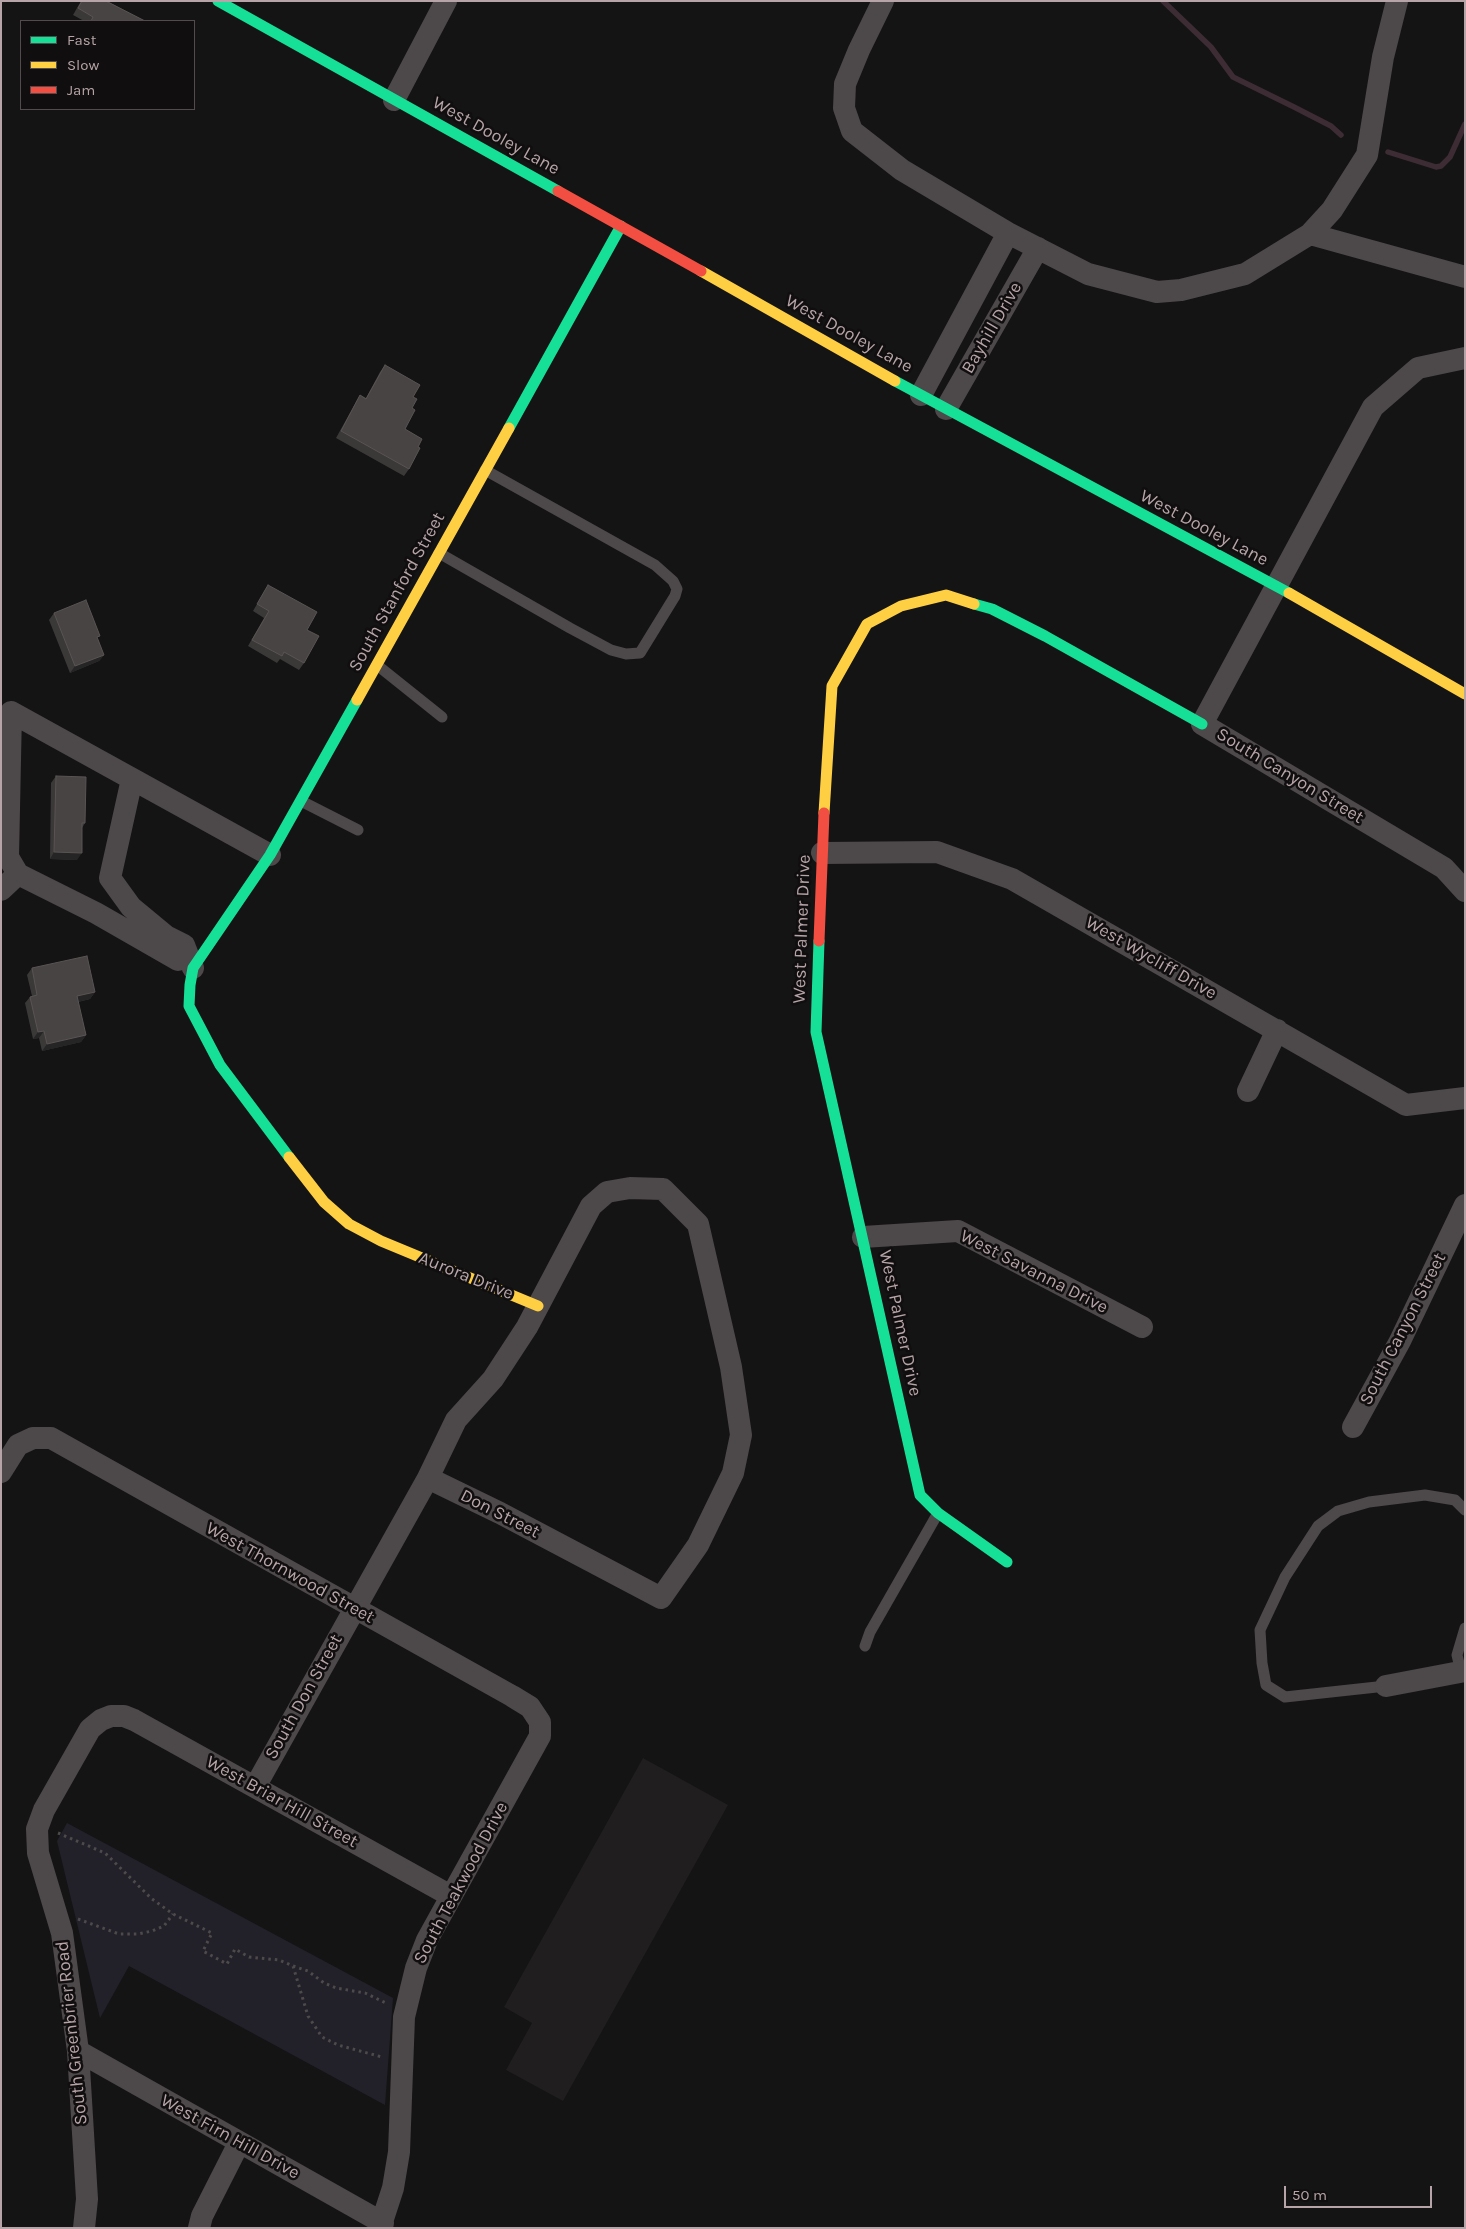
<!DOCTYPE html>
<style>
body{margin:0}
#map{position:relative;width:1466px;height:2229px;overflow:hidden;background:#141414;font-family:Karla,sans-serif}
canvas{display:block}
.frame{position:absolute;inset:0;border:2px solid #b6a4a8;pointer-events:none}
.legend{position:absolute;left:20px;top:20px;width:175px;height:90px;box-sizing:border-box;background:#100e0e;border:1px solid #524a4c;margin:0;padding:6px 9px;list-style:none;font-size:15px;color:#b6a4a8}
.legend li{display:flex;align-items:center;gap:10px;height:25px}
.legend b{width:25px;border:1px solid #524a4c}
.scale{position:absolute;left:1284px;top:2186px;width:148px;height:22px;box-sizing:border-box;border:2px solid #b6a4a8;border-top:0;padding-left:6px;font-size:15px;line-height:18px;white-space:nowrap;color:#b6a4a8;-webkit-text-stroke:4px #100e0e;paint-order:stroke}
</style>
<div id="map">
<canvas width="1466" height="2229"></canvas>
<div class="frame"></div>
<ul class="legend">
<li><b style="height:6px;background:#16e098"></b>Fast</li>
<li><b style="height:6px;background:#ffcf43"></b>Slow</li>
<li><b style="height:6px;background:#f24e42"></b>Jam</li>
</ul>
<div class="scale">50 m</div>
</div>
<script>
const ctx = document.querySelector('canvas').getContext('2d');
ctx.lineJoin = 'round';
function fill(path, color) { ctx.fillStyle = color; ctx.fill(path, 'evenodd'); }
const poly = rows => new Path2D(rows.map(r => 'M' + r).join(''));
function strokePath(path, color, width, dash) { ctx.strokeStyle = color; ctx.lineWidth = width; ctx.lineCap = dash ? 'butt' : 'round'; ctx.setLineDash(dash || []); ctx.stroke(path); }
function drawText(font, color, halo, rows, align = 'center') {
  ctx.font = font + ' Karla,sans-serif'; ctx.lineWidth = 5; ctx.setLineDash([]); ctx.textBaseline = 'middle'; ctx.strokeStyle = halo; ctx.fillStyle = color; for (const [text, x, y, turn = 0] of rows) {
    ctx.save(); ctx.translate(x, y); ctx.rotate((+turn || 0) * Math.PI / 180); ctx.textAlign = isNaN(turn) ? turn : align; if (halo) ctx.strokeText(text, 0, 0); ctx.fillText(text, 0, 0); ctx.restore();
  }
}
fill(poly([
 [643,1758,728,1805,563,2101,506,2070,532,2023,504,2007]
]), '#201e1e');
fill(poly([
 [67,1823,393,1998,385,2105,129,1966,100,2018,57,1841]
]), '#22212a');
strokePath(poly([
 [1163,1,1211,47,1233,77,1294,107,1331,126,1341,135],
 [1388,152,1436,167,1441,166,1450,157,1465,124]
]), '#3d2c34', 5.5);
strokePath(poly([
 [58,1833,105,1853,152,1899,173,1914,212,1933,203,1951,227,1964,235,1949,249,1957,279,1960,293,1966,308,2016,322,2037,338,2045,382,2057],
 [78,1919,119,1934,138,1934,152,1931,164,1926,173,1914],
 [293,1966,308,1971,324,1983,336,1988,365,1993,388,2004]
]), '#4f4a4a', 3, [2.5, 4]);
strokePath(poly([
 [439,553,570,628,611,650,626,654,640,653,675,596,677,589,673,581,655,565,485,470],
 [377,665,442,717],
 [301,801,358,830],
 [865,1646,870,1632,938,1513],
 [1461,1672,1457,1655,1465,1628],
 [1386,1686,1285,1697,1266,1685,1262,1663,1260,1630,1285,1577,1318,1526,1338,1511,1369,1502,1425,1495,1455,1500,1465,1510]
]), '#4d4849', 11);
strokePath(poly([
 [883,1,859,50,845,84,844,108,852,131,902,170,1008,233,1088,274,1157,292,1181,290,1245,274,1310,234,1332,210,1367,155,1383,57,1397,1],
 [394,100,446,1],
 [1310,234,1465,277],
 [1465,358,1418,368,1373,407,1202,724,1444,868,1465,891],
 [921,395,1008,233],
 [946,409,1038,248],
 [132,779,110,878,131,907,166,936,184,945,193,968],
 [822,853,937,852,1012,879,1406,1105,1465,1098],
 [18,874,8,857,11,712,270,855],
 [18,874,96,913,178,960],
 [1,890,18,874],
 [1248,1091,1277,1030],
 [630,1188,663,1189,698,1224,731,1367,741,1435,733,1473,698,1545,661,1598,500,1513,428,1478,456,1420,493,1379,527,1327,591,1206,607,1192,630,1188],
 [863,1237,958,1231,1142,1327],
 [1353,1427,1400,1341,1465,1205],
 [1,1472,18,1445,33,1438,51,1438,512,1696,530,1707,540,1722,540,1736,427,1940,416,1968,404,2017,399,2152,393,2188,380,2228],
 [1386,1686,1465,1671],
 [255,1787,428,1478],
 [78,2051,383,2223],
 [84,2228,87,2199,78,2051,62,1933,38,1853,37,1829,44,1810,90,1729,101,1720,111,1716,124,1716,134,1720,451,1896],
 [199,2228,202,2216,239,2143]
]), '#4d4849', 22);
strokePath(poly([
 [218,1,558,191],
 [895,381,1289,593],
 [509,428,621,226],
 [974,604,992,609,1045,636,1202,724],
 [819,941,816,1032,920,1495,938,1513,1007,1562],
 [289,1157,220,1065,189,1006,190,985,193,968,270,855,357,700]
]), '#16e098', 11);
strokePath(poly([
 [701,271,895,381],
 [1289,593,1465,694],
 [357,700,509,428],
 [824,813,832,686,867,624,901,606,946,595,974,604],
 [289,1157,324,1202,349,1224,381,1241,538,1306]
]), '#ffcf43', 11);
strokePath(poly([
 [558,191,701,271],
 [819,941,824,813]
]), '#f24e42', 11);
fill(poly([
 [81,1,106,1,145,21,84,21,73,15],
 [385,365,413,397,412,408,405,429,418,447,409,469,404,476,336,438,356,402,360,395,366,398,380,372],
 [268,585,307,630,304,663,299,670,280,659,277,663,248,646,264,618,253,611],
 [54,613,98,640,104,655,99,661,70,673,49,620],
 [56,776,85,823,82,828,77,860,50,859,51,783],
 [32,968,95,992,90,999,78,1002,86,1035,81,1042,42,1051,39,1038,33,1039,25,1003,30,997,32,996,27,975]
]), '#3b3838');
fill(poly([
 [104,655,99,661,70,673,75,666],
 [54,852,82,853,77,860,50,859],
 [95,992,90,999,73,1003,77,996],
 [44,1031,39,1038,33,1039,38,1032],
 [86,1035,81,1042,42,1051,47,1044]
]), '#262525');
const building = poly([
 [82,1,106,1,145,21,91,21,93,17,78,8,82,1],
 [385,365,420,385,413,397,417,399,412,408,415,410,405,429,422,439,418,447,420,448,409,469,341,431,360,395,366,399,385,365],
 [268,585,317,612,307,630,319,636,304,663,284,652,282,656,252,640,269,611,257,604,268,585],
 [86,600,100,636,97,637,104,655,75,666,54,613,86,600],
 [56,776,86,777,85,823,82,823,82,853,54,852,56,776],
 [87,956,95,992,77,996,86,1035,47,1044,44,1031,38,1032,30,997,37,995,32,968,87,956]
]);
fill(building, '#484444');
strokePath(building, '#5a5354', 1);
drawText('18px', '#b6a4a8', '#100e0e', [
 ["West Dooley Lane",496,136,29],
 ["Bayhill Drive",992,328,-60],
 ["West Dooley Lane",849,334,29],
 ["West Dooley Lane",1204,528,28],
 ["South Stanford Street",397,592,-61],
 ["South Canyon Street",1290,776,31],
 ["West Palmer Drive",802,929,-88],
 ["West Wycliff Drive",1151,958,30],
 ["West Savanna Drive",1034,1272,27],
 ["Aurora Drive",466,1276,22],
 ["West Palmer Drive",900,1323,78],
 ["South Canyon Street",1403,1329,-63],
 ["Don Street",500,1514,27],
 ["West Thornwood Street",290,1573,29],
 ["South Don Street",304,1697,-61],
 ["West Briar Hill Street",282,1802,29],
 ["South Teakwood Drive",461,1883,-62],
 ["South Greenbrier Road",72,2033,-96],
 ["West Firn Hill Drive",230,2137,29]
]);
</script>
